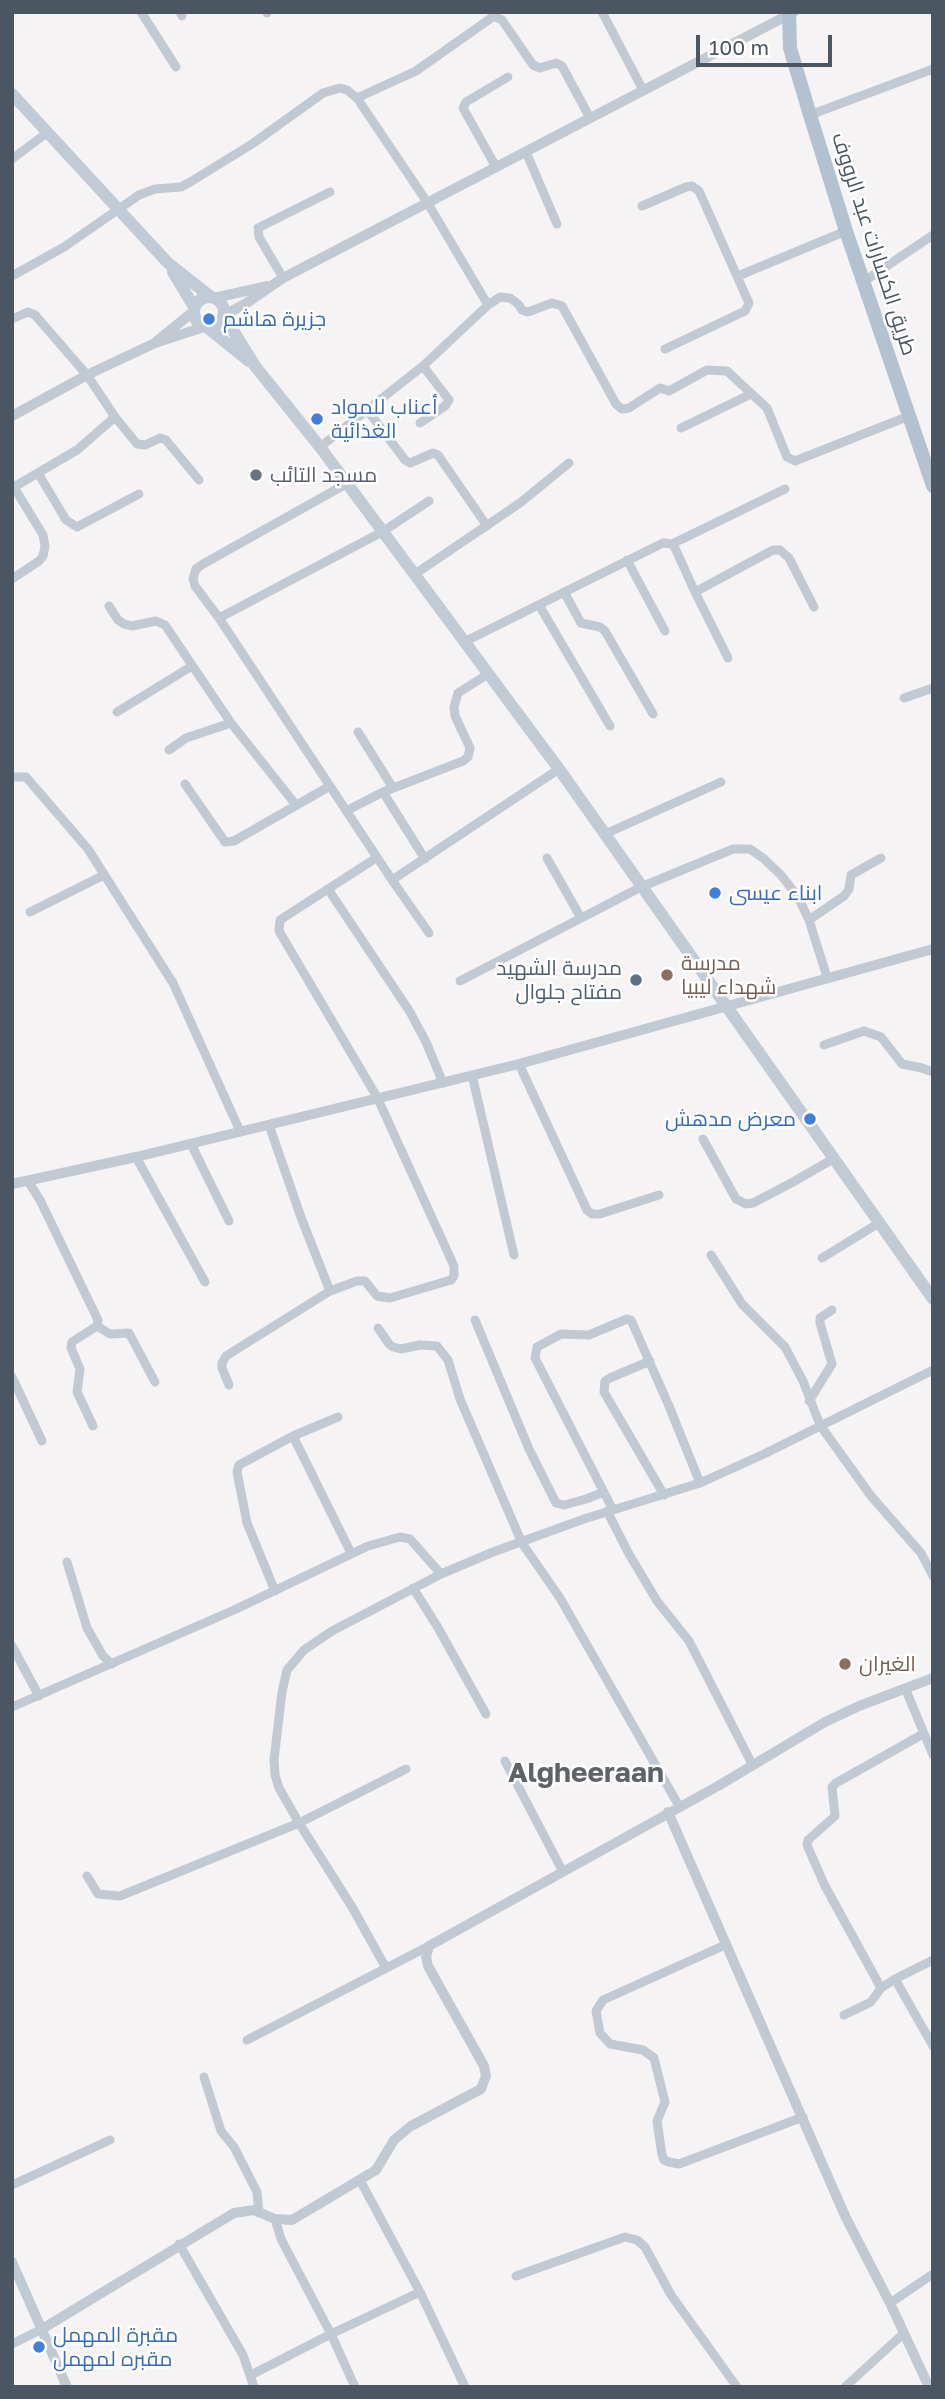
<!DOCTYPE html>
<meta charset="utf-8">
<style>
body{margin:0}
#map{position:relative;width:945px;height:2399px;overflow:hidden;background:#f5f3f3;font-family:"Golos Text",sans-serif}
canvas{display:block}
.frame{position:absolute;inset:0;border:14px solid #4a5661;pointer-events:none}
.scale{position:absolute;left:696px;top:35px;width:136px;height:32px;box-sizing:border-box;border:4px solid #4a5661;border-top:0;padding-left:9px;font-size:21px;line-height:24px;white-space:nowrap;color:#4a5661;-webkit-text-stroke:5px #fff;paint-order:stroke}
</style>
<div id="map">
<canvas width="945" height="2399"></canvas>
<div class="frame"></div>
<div class="scale">100 m</div>
</div>
<script>
const ctx = document.querySelector('canvas').getContext('2d');
ctx.lineJoin = 'round';
const poly = rows => new Path2D(rows.map(r => 'M' + r).join(''));
function strokePath(path, color, width, dash) { ctx.strokeStyle = color; ctx.lineWidth = width; ctx.lineCap = dash ? 'butt' : 'round'; ctx.setLineDash(dash || []); ctx.stroke(path); }
function drawText(font, color, halo, rows, align = 'center') {
  ctx.font = font + ' "Golos Text",Cairo,sans-serif'; ctx.lineWidth = 5; ctx.setLineDash([]); ctx.textBaseline = 'middle'; ctx.strokeStyle = halo; ctx.fillStyle = color; for (const [text, x, y, turn = 0] of rows) {
    ctx.save(); ctx.translate(x, y); ctx.rotate((+turn || 0) * Math.PI / 180); ctx.textAlign = isNaN(turn) ? turn : align; if (halo) ctx.strokeText(text, 0, 0); ctx.fillText(text, 0, 0); ctx.restore();
  }
}
strokePath(poly([
 [141,12,176,67],
 [180,12,182,16],
 [267,12,267,13],
 [602,12,643,90],
 [357,98,416,71,494,16,502,20,533,65,540,68,556,63,562,66,590,118],
 [810,115,933,69],
 [526,152,557,224],
 [12,159,48,132],
 [496,167,463,108,466,102,508,77],
 [642,206,686,187,692,186,699,191,749,303,745,311,665,349],
 [12,276,64,247,139,195,155,189,181,187,192,181,252,144,323,93,340,88,347,90,357,98,427,202,488,305],
 [738,276,846,231],
 [283,278,259,237,258,228,330,192],
 [863,282,933,235],
 [12,319,28,312,35,315,87,375,115,417,137,444,145,445,160,438,166,440,199,480],
 [368,411,405,460,410,463,433,453,438,455,487,526],
 [420,423,445,406,449,400,423,366],
 [681,428,751,394],
 [320,447,423,366,488,305,500,297,510,298,518,304,522,310,528,312,552,303,562,306,616,404,622,409,629,408,660,388,669,391,707,370,727,371,767,408,787,457,795,461,909,416],
 [38,473,66,520,77,527,139,494],
 [12,484,43,535,45,546,43,556,39,561,12,579],
 [346,484,203,564,196,569,193,579,195,586,219,618,392,880],
 [14,487,77,450,115,417],
 [672,544,785,489],
 [627,560,665,631],
 [415,574,520,503,569,463],
 [564,592,581,623,600,627,605,631,653,714],
 [695,592,728,658],
 [539,605,610,726],
 [109,606,118,620,124,624,132,626,156,621,165,625,231,723,296,805],
 [219,618,382,532,429,501],
 [464,642,663,543,672,544,675,548,695,592,773,550,780,550,789,558,814,607],
 [904,698,933,688],
 [117,712,192,666],
 [358,732,393,788],
 [169,750,186,738,231,723],
 [12,777,26,777,88,849,173,983,240,1131],
 [185,784,225,842,234,841,330,786],
 [383,792,425,859],
 [346,811,383,792,463,761,468,757,470,748,455,716,454,707,458,693,488,674],
 [605,834,721,782],
 [547,858,581,918],
 [328,889,410,1012,426,1042,443,1083],
 [30,912,104,875],
 [809,920,844,896,849,889,851,875,881,858],
 [429,933,392,880,559,769],
 [460,981,641,887,733,849,750,849,763,858,781,875,798,897,809,920,827,977],
 [824,1045,864,1031,881,1037,902,1064,922,1068,933,1072],
 [519,1064,587,1210,592,1214,600,1214,659,1195],
 [472,1075,514,1255],
 [269,1125,302,1220,330,1291],
 [703,1139,736,1199,746,1204,753,1203,793,1182,833,1159],
 [191,1144,229,1221],
 [136,1157,205,1282],
 [28,1181,40,1200,98,1320,97,1326,72,1342,71,1348,80,1369,77,1392,93,1426],
 [711,1255,742,1304,785,1347,803,1381,820,1425,871,1496,921,1553,933,1576],
 [822,1258,879,1223],
 [475,1320,529,1449,556,1503,564,1505,586,1499,604,1492],
 [97,1326,110,1334,129,1333,155,1382],
 [378,1328,389,1344,393,1347,401,1349,420,1345,437,1346,448,1360,460,1399,522,1543,560,1598,679,1806],
 [650,1361,610,1378,605,1381,604,1392,664,1495],
 [12,1377,42,1441],
 [229,1385,222,1368,222,1363,226,1356,330,1291,357,1281,365,1281,377,1296,390,1298,451,1280,454,1276,454,1266,377,1097,279,931,280,920,376,858],
 [809,1401,832,1364,820,1323,820,1318,832,1310],
 [293,1436,351,1553],
 [613,1510,535,1358,537,1347,561,1334,589,1335,627,1319,631,1320,669,1406,700,1483],
 [607,1511,629,1554,657,1601,689,1641,752,1764],
 [67,1562,87,1628,103,1656,112,1664],
 [413,1588,437,1626,486,1714],
 [275,1591,247,1523,237,1472,239,1465,293,1436,338,1417],
 [12,1646,39,1696],
 [905,1688,933,1755],
 [12,1707,234,1610,368,1546,400,1537,410,1539,441,1574,493,1552,584,1519,700,1483,764,1454,933,1370],
 [505,1761,563,1872],
 [406,1769,299,1823,279,1788,275,1775,274,1760,282,1692,287,1670,304,1650,332,1631,441,1574],
 [87,1876,98,1894,120,1896,299,1823,352,1907,386,1968],
 [725,1945,603,2000,596,2011,600,2033,610,2044,643,2050,654,2058,665,2102,657,2121,662,2155,664,2160,669,2162,679,2164,803,2117],
 [933,1960,895,1979,933,2046],
 [881,1988,825,1886,807,1845,808,1840,835,1816,832,1787,836,1783,923,1734],
 [844,2015,871,2002,881,1988,895,1979],
 [247,2040,429,1946],
 [204,2077,221,2131,234,2147,257,2192,259,2213],
 [360,2180,420,2292,465,2387],
 [12,2185,110,2140],
 [275,2219,281,2239,331,2334,355,2387],
 [179,2244,243,2355,254,2387],
 [516,2276,625,2237,637,2240,645,2247,671,2295,737,2387],
 [890,2303,933,2274],
 [12,2344,42,2329],
 [251,2375,331,2334,420,2292],
 [845,2387,904,2333]
]), '#c1cad2', 9);
strokePath(poly([
 [214,298,268,286],
 [224,315,245,304,283,278,794,12],
 [157,341,194,311],
 [12,416,87,375,155,343,204,327],
 [12,1184,136,1157,519,1064,933,949],
 [668,1812,846,2218,890,2303,929,2387],
 [12,2262,67,2387],
 [42,2329,234,2213,254,2210,275,2219,292,2220,376,2170,394,2140,411,2126,481,2089,486,2076,484,2066,428,1966,426,1957,429,1946,718,1786,825,1722,859,1706,933,1678]
]), '#c1cad2', 10);
strokePath(poly([
 [12,94,168,263,211,297],
 [173,272,194,307],
 '194 312a15 15 0 1 1 30 0a15 15 0 1 1-30 0Z',
 [224,316,255,366,320,447,559,769,933,1299],
 [208,328,249,361]
]), '#c1cbd6', 12);
strokePath(poly([
 [789,12,790,48,810,115,846,231,933,486]
]), '#b3c2d1', 14);
for (const [x, y, r, color] of [
 [209,319,7,"#3f7fe0"],
 [317,419,7,"#3f7fe0"],
 [256,475,7,"#6b7280"],
 [715,893,7,"#3f7fe0"],
 [667,975,7,"#8d6e63"],
 [636,980,7,"#5c6f8a"],
 [810,1119,7,"#3f7fe0"],
 [845,1664,7,"#8d6e63"],
 [39,2347,7,"#3f7fe0"]
]) { const dot = new Path2D(); dot.arc(x, y, r, 0, 2 * Math.PI); ctx.fillStyle = color; ctx.fill(dot); strokePath(dot, '#fff', 2.5); }
drawText('21px', '#4a5661', '#fff', [
 ["طريق الكسارات عبد الرووف",874,244,72]
]);
drawText('21px', '#366cbe', '#fff', [
 ["جزيرة هاشم",223,319],
 ["أعناب للمواد",331,407],
 ["الغذائية",331,431],
 ["ابناء عيسى",729,893],
 ["معرض مدهش",796,1119,"right"],
 ["مقبرة المهمل",53,2335],
 ["مقبره لمهمل",53,2359]
], 'left');
drawText('21px', '#5b616d', '#fff', [
 ["مسجد التائب",270,475]
], 'left');
drawText('21px', '#785e54', '#fff', [
 ["مدرسة",681,963],
 ["شهداء ليبيا",681,987],
 ["الغيران",859,1664]
], 'left');
drawText('21px', '#4e5e75', '#fff', [
 ["مدرسة الشهيد",622,968],
 ["مفتاح جلوال",622,992]
], 'right');
drawText('bold 28px', '#5f6368', '#fff', [
 ["Algheeraan",586,1773]
]);
</script>
